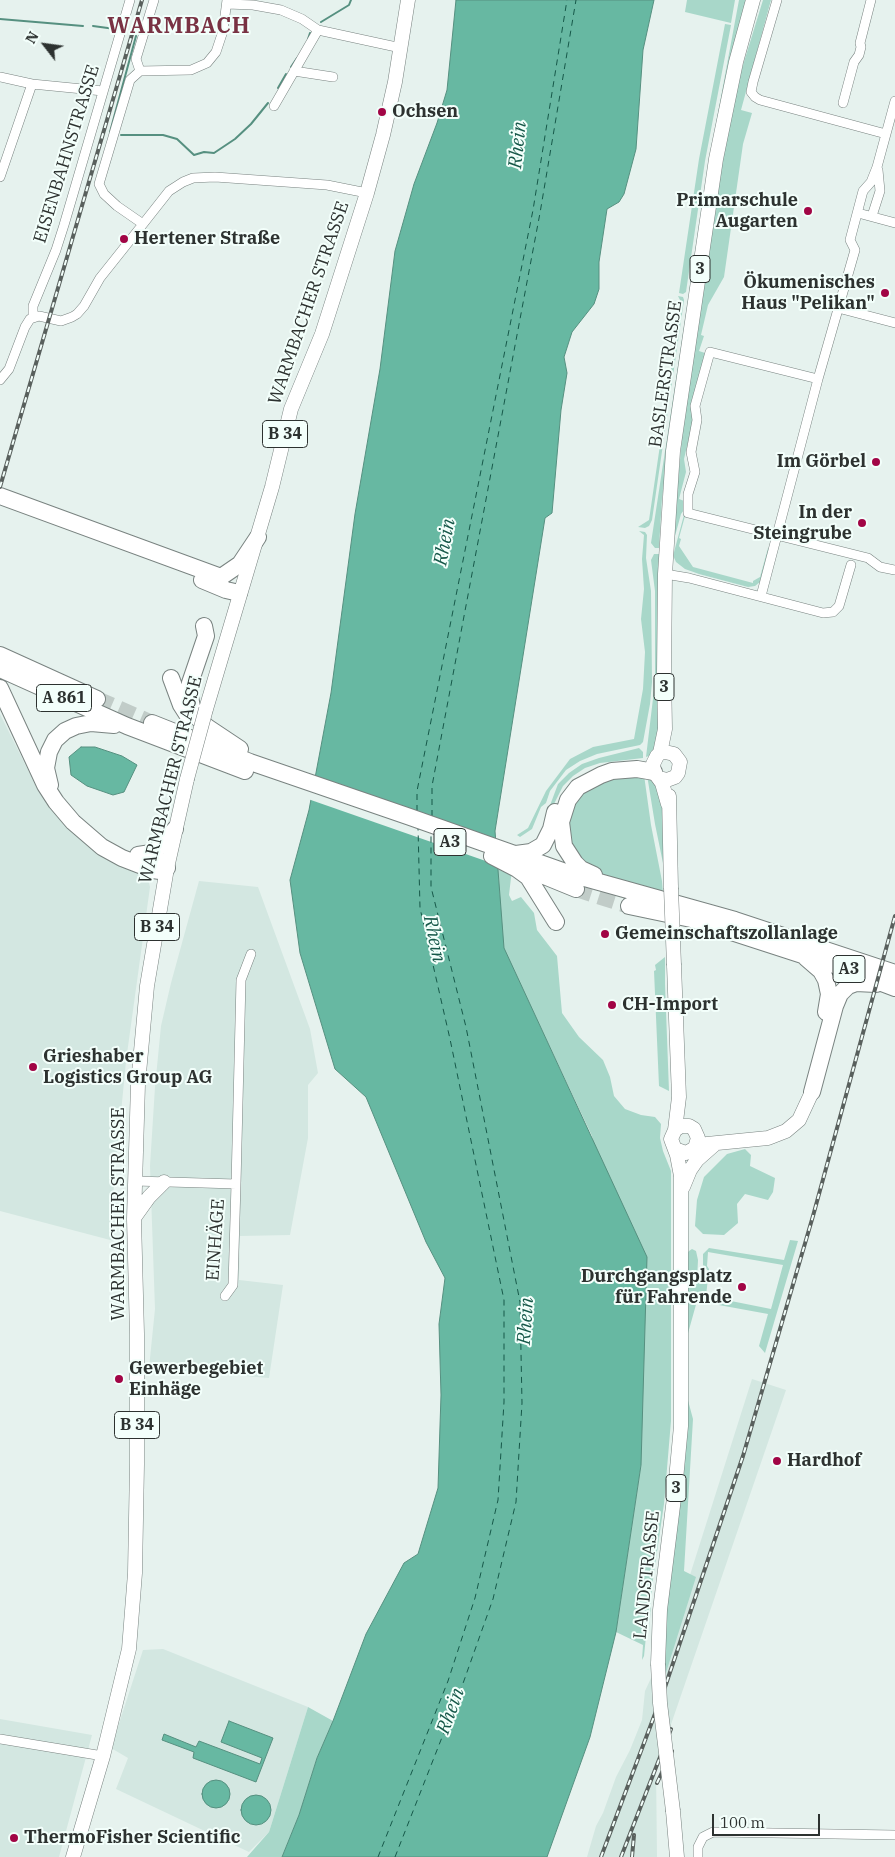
<!DOCTYPE html>
<meta charset="utf-8">
<style>
body{margin:0}
#map{position:relative;width:895px;height:1857px;overflow:hidden;background:#e6f2ee;font-family:"IBM Plex Serif",serif}
canvas{display:block}
.north{position:absolute;left:20px;top:20px;width:50px;height:50px;-webkit-text-stroke:4px #f3fffb;paint-order:stroke;rotate:300deg;font-size:14px;font-weight:700;line-height:20px;text-align:center;color:#2d3230}
.north::after{content:'';display:block;margin:auto;width:18px;height:22px;background:#2d3230;clip-path:polygon(50% 0,100% 100%,50% 72%,0 100%)}
.scale{position:absolute;left:712px;top:1814px;width:108px;height:22px;box-sizing:border-box;border:2px solid #2d3230;border-top:0;padding-left:6px;font-size:15px;line-height:18px;white-space:nowrap;color:#2d3230;-webkit-text-stroke:4px #f3fffb;paint-order:stroke}
</style>
<div id="map">
<canvas width="895" height="1857"></canvas>
<div class="north">N</div>
<div class="scale">100 m</div>
</div>
<script>
const ctx = document.querySelector('canvas').getContext('2d');
ctx.lineJoin = 'round';
function fill(path, color) { ctx.fillStyle = color; ctx.fill(path, 'evenodd'); }
const poly = rows => new Path2D(rows.map(r => 'M' + r).join(''));
function strokePath(path, color, width, dash) { ctx.strokeStyle = color; ctx.lineWidth = width; ctx.lineCap = dash ? 'butt' : 'round'; ctx.setLineDash(dash || []); ctx.stroke(path); }
function drawText(font, color, halo, rows, align = 'center') {
  ctx.font = font + ' "IBM Plex Serif",serif'; ctx.lineWidth = 4; ctx.setLineDash([]); ctx.textBaseline = 'middle'; ctx.strokeStyle = halo; ctx.fillStyle = color; for (const [text, x, y, turn = 0] of rows) {
    ctx.save(); ctx.translate(x, y); ctx.rotate((+turn || 0) * Math.PI / 180); ctx.textAlign = isNaN(turn) ? turn : align; if (halo) ctx.strokeText(text, 0, 0); ctx.fillText(text, 0, 0); ctx.restore();
  }
}
fill(poly([
 [0,714,35,784,63,822,111,860,148,879,150,887,126,1061,113,1196,114,1241,0,1211],
 [199,881,258,887,310,1029,318,1073,308,1085,308,1138,290,1235,240,1236,239,1280,283,1285,269,1378,149,1368,155,1309,150,1166,155,1087,161,1026,171,983],
 [752,1379,786,1390,656,1768,657,1857,587,1857,596,1826,603,1813,616,1777,630,1750,642,1720,645,1691,671,1635],
 [163,1649,308,1707,269,1832,249,1852,116,1789,128,1758,111,1748,143,1650],
 [0,1719,92,1735,59,1857,0,1857]
]), '#d3e7e1');
fill(poly([
 [687,0,735,0,731,23,685,12],
 [739,0,746,0,722,95,691,292,689,292,709,161],
 [763,0,771,0,741,110,752,113,743,144,724,277,708,305,701,335,704,336,699,351,705,353,691,407,693,421,684,459,686,472,679,499,687,502,684,510,681,514,672,547,684,416,726,135,735,91],
 [725,24,731,25,705,161,686,292,683,294,679,293,699,159],
 [678,296,683,297,684,300,652,520,649,526,645,528,638,527,649,520,681,302],
 [688,300,690,300,662,498,659,548,655,548,651,543],
 [684,515,685,516,679,538,681,539,679,546,693,567,753,583,753,581,760,577,768,548,769,549,760,582,755,586,748,587,699,574,685,569,676,562,672,553,674,552],
 [639,531,645,532,647,535,646,558,651,591,652,682,650,704,643,742,640,745,597,754,580,761,566,770,550,791,546,803,541,807,532,829,520,837,517,835,528,828,546,791,570,759,593,747,634,739,643,689,645,652,641,619,644,589,642,559,644,535],
 [654,554,659,554,660,743,651,755,646,757,655,682,655,591,651,560],
 [639,748,643,752,643,758,600,763,585,768,573,776,563,786,552,808,549,808,558,784,569,773,582,764,599,758],
 [644,775,651,825,662,881,663,894,606,877,588,869,570,848,567,814,574,800,602,780],
 [647,775,651,777,663,799,665,873,655,824],
 [497,862,512,869,509,895,512,901,521,897,534,913,537,930,557,956,562,1013,579,1037,603,1060,610,1077,614,1096,625,1109,641,1115,655,1117,661,1124,660,1138,663,1151,671,1171,671,1421,664,1504,652,1586,649,1635,651,1587,644,1656,642,1660,643,1645,616,1632,641,1465,592,1136,503,948],
 [665,957,665,984,669,1091,659,1086,654,971,656,970,655,965],
 [745,1149,751,1155,750,1166,775,1178,773,1192,768,1200,745,1194,737,1204,738,1223,724,1235,703,1234,695,1226,697,1200,704,1177,727,1154],
 [790,1240,798,1241,765,1353,759,1346,768,1314,697,1301,685,1344,685,1256,689,1251,692,1249,696,1251,698,1260,697,1280,708,1278,706,1296,771,1309,783,1265,708,1252,707,1266,709,1269,709,1272,703,1265,703,1254,709,1248,784,1260],
 [686,1393,693,1419,684,1571,696,1577,664,1679,663,1628],
 [308,1707,333,1721,317,1758,299,1815,288,1842,282,1857,247,1857,269,1832]
]), '#a8d7c9');
const water = poly([
 [456,0,654,0,643,50,636,149,624,194,619,202,607,209,599,262,599,289,594,304,572,332,564,357,567,373,561,410,552,513,545,518,495,831,504,948,647,1257,641,1465,616,1632,590,1737,547,1857,282,1857,299,1815,317,1758,333,1721,366,1634,404,1563,418,1554,438,1488,441,1395,439,1324,445,1278,426,1242,366,1097,335,1069,300,953,290,880,309,810,331,693,355,514,380,369,395,251,414,184,437,123,447,90,456,0],
 [81,747,95,747,122,756,137,765,124,792,113,795,87,786,71,775,69,757,81,747],
 [229,1721,273,1738,256,1782,193,1758,194,1752,162,1740,164,1734,196,1747,199,1741,260,1764,262,1758,221,1742,229,1721],
 '202 1794a14 14 0 1 1 28 0a14 14 0 1 1-28 0Z',
 '241 1810a15 15 0 1 1 30 0a15 15 0 1 1-30 0Z'
]);
fill(water, '#67b8a2');
strokePath(water, '#569080', 1);
fill(poly([
 [313,775,498,840,500,866,308,799]
]), '#e6f2ee');
strokePath(poly([
 [0,19,83,26],
 [321,22,349,5,351,0],
 [93,26,115,29],
 [308,39,310,33],
 [291,67,297,58],
 [278,88,286,74],
 [110,132,136,36],
 [121,135,163,135,177,139,194,155,204,152,214,153,235,139,251,124,268,103]
]), '#569080', 2);
strokePath(poly([
 [417,811,417,791,533,210,567,0],
 [432,816,432,786,540,213,576,0],
 [378,1857,448,1681,475,1598,498,1500,504,1402,504,1300,450,1039,420,908,418,827],
 [395,1857,461,1689,493,1599,516,1502,522,1403,520,1302,466,1027,431,887,431,833]
]), '#165849', 1, [6, 5]);
strokePath(poly([
 [97,699,152,723],
 [576,889,629,906]
]), '#c1ccc8', 16, [16, 8]);
const minor = poly([
 [777,0,753,82,751,92,755,97,760,100,886,134],
 [227,4,253,5,281,10,302,19,318,30,401,48],
 [140,71,136,59,154,0],
 [294,71,333,77],
 [0,77,32,84,103,91],
 [843,103,854,62,859,55,861,47,860,43,871,0],
 [274,106,318,30],
 [0,177,32,84],
 [858,213,895,223],
 [872,216,880,191,878,170],
 [143,224,117,206,104,194,99,184,130,80,140,71,191,70,207,63,216,52,223,31,227,0],
 [838,308,895,323],
 [33,317,33,306,56,250,64,225,130,0],
 [818,379,710,352,695,406,697,420,691,452,695,472,688,494,688,513,868,558,880,567,895,570],
 [0,380,9,369,25,327,30,319,39,316,61,321,72,317,77,314,84,306,100,278,143,224,169,191,183,182,193,178,215,177,327,185,367,193],
 [665,574,689,578,823,613,833,612,839,606,851,565],
 [761,596,818,379,855,250,850,240,863,191,871,182,877,167,895,101],
 [135,1181,236,1184,233,1285,225,1296],
 [236,1184,241,980,251,954],
 [0,1739,103,1756],
 [698,1857,698,1847,703,1837,713,1832,895,1835]
]);
const primary = poly([
 [206,709,272,487,291,409,322,334,367,193,383,135,395,82,408,0],
 [660,753,665,729,664,673,665,574,673,451,716,159,736,62,753,0],
 [659,778,667,780,675,777,678,773,680,762,674,754,665,752,660,753,657,756,653,764,654,772,662,783,668,804],
 [669,796,671,888],
 [674,965,679,1097,675,1130],
 [695,1148,707,1144,768,1138,786,1131,799,1120,812,1092],
 [683,1187,690,1170,697,1160,714,1145],
 [134,1218,149,1197,164,1182],
 [658,1664,660,1610,675,1490,681,1426,681,1176,677,1155,671,1139,675,1130,681,1126,689,1126,694,1129,698,1138,695,1148,686,1153,675,1149],
 [673,1811,677,1857],
 [73,1857,103,1756,129,1649,135,1573,137,1464,137,1334,134,1219,138,1084,147,986,167,868,187,779]
]);
const motorway = poly([
 [0,496,221,577,240,564,258,537],
 [202,580,226,590,239,593],
 [204,626,206,636,190,683,189,692,192,707,197,717,207,727,240,749],
 [0,655,97,699],
 [0,669,127,726,245,771],
 [171,678,181,705,188,716],
 [0,688,45,785,56,802,73,822,102,847,122,858,153,870,160,871,167,868,162,862,142,856],
 [152,723,250,762,410,817,574,875,735,920,895,973],
 [50,785,46,768,49,752,55,740,65,731,76,726,91,723,114,725],
 [516,854,531,852,543,845,551,829,555,812],
 [138,855,151,853,158,848,175,829],
 [492,856,517,869,528,877,556,922],
 [532,871,576,889],
 [594,875,581,869,575,863,564,846,561,822,568,800,578,787,601,775,612,771,637,769,654,772],
 [629,906,691,919,802,955,829,963,895,988],
 [806,958,821,971,826,980,829,994,826,1012],
 [812,1092,835,1006,840,994,848,986,856,983,876,984]
]);
strokePath(minor, '#798380', 10);
strokePath(primary, '#798380', 15);
strokePath(motorway, '#798380', 18);
strokePath(minor, '#fff', 9);
strokePath(primary, '#fff', 14);
strokePath(motorway, '#fff', 16);
const rail = poly([
 [0,487,142,0],
 [657,1783,672,1751],
 [601,1857,664,1690,743,1456,813,1216,895,916],
 [621,1857,671,1729],
 [632,1857,634,1835]
]);
strokePath(rail, '#59605d', 4);
strokePath(rail, '#f3fffb', 2, [5.5]);
const primaryBridge = poly([
 [187,779,206,709],
 [671,888,674,965],
 [658,1664,660,1703,673,1811]
]);
strokePath(primaryBridge, '#798380', 15, []);
strokePath(primaryBridge, '#fff', 14);
for (const [x, y, r, color] of [
 [382,112,5,"#a10545"],
 [808,211,5,"#a10545"],
 [124,239,5,"#a10545"],
 [885,293,5,"#a10545"],
 [876,462,5,"#a10545"],
 [862,523,5,"#a10545"],
 [605,934,5,"#a10545"],
 [612,1005,5,"#a10545"],
 [33,1067,5,"#a10545"],
 [742,1287,5,"#a10545"],
 [119,1379,5,"#a10545"],
 [777,1461,5,"#a10545"],
 [14,1838,5,"#a10545"]
]) { const dot = new Path2D(); dot.arc(x, y, r, 0, 2 * Math.PI); ctx.fillStyle = color; ctx.fill(dot); strokePath(dot, '#f3fffb', 2); }
for (const [x, y, w] of [
 [700,269,20],
 [285,434,45],
 [664,687,20],
 [64,698,55],
 [450,842,32],
 [157,927,45],
 [849,969,32],
 [137,1425,45],
 [676,1488,20]
]) { const box = new Path2D(); box.roundRect(x - w / 2, y - 13.5, w, 27, 4); ctx.fillStyle = '#f3fffb'; ctx.fill(box); strokePath(box, '#2d3230', 1); }
drawText('bold 16px', '#2d3230', null, [
 ["3",700,269],
 ["B 34",285,434],
 ["3",664,687],
 ["A 861",64,698],
 ["A3",450,842],
 ["B 34",157,927],
 ["A3",849,969],
 ["B 34",137,1425],
 ["3",676,1488]
]);
drawText('bold 18px', '#2d3230', '#f3fffb', [
 ["Ochsen",392,112],
 ["Primarschule",798,201,"right"],
 ["Augarten",798,222,"right"],
 ["Hertener Straße",134,239],
 ["Ökumenisches",875,283,"right"],
 ["Haus \"Pelikan\"",875,304,"right"],
 ["Im Görbel",866,462,"right"],
 ["In der",852,513,"right"],
 ["Steingrube",852,534,"right"],
 ["Gemeinschaftszollanlage",615,934],
 ["CH-Import",622,1005],
 ["Grieshaber",43,1057],
 ["Logistics Group AG",43,1078],
 ["Durchgangsplatz",732,1277,"right"],
 ["für Fahrende",732,1298,"right"],
 ["Gewerbegebiet",129,1369],
 ["Einhäge",129,1390],
 ["Hardhof",787,1461],
 ["ThermoFisher Scientific",24,1838]
], 'left');
drawText('18px', '#2d3230', '#f3fffb', [
 ["EISENBAHNSTRASSE",67,154,-73],
 ["WARMBACHER STRASSE",309,303,-71],
 ["BASLERSTRASSE",666,374,-82],
 ["WARMBACHER STRASSE",171,780,-76],
 ["WARMBACHER STRASSE",119,1214,-90],
 ["EINHÄGE",216,1240,-86],
 ["LANDSTRASSE",647,1575,-84]
]);
drawText('italic 19px', '#165849', '#f3fffb', [
 ["Rhein",518,145,-84],
 ["Rhein",445,542,-79],
 ["Rhein",434,939,78],
 ["Rhein",526,1321,-86],
 ["Rhein",451,1711,-70]
]);
ctx.letterSpacing = '1px';
drawText('bold 22px', '#793243', '#f3fffb', [
 ["WARMBACH",179,27]
]);
ctx.letterSpacing = '0px';
</script>
